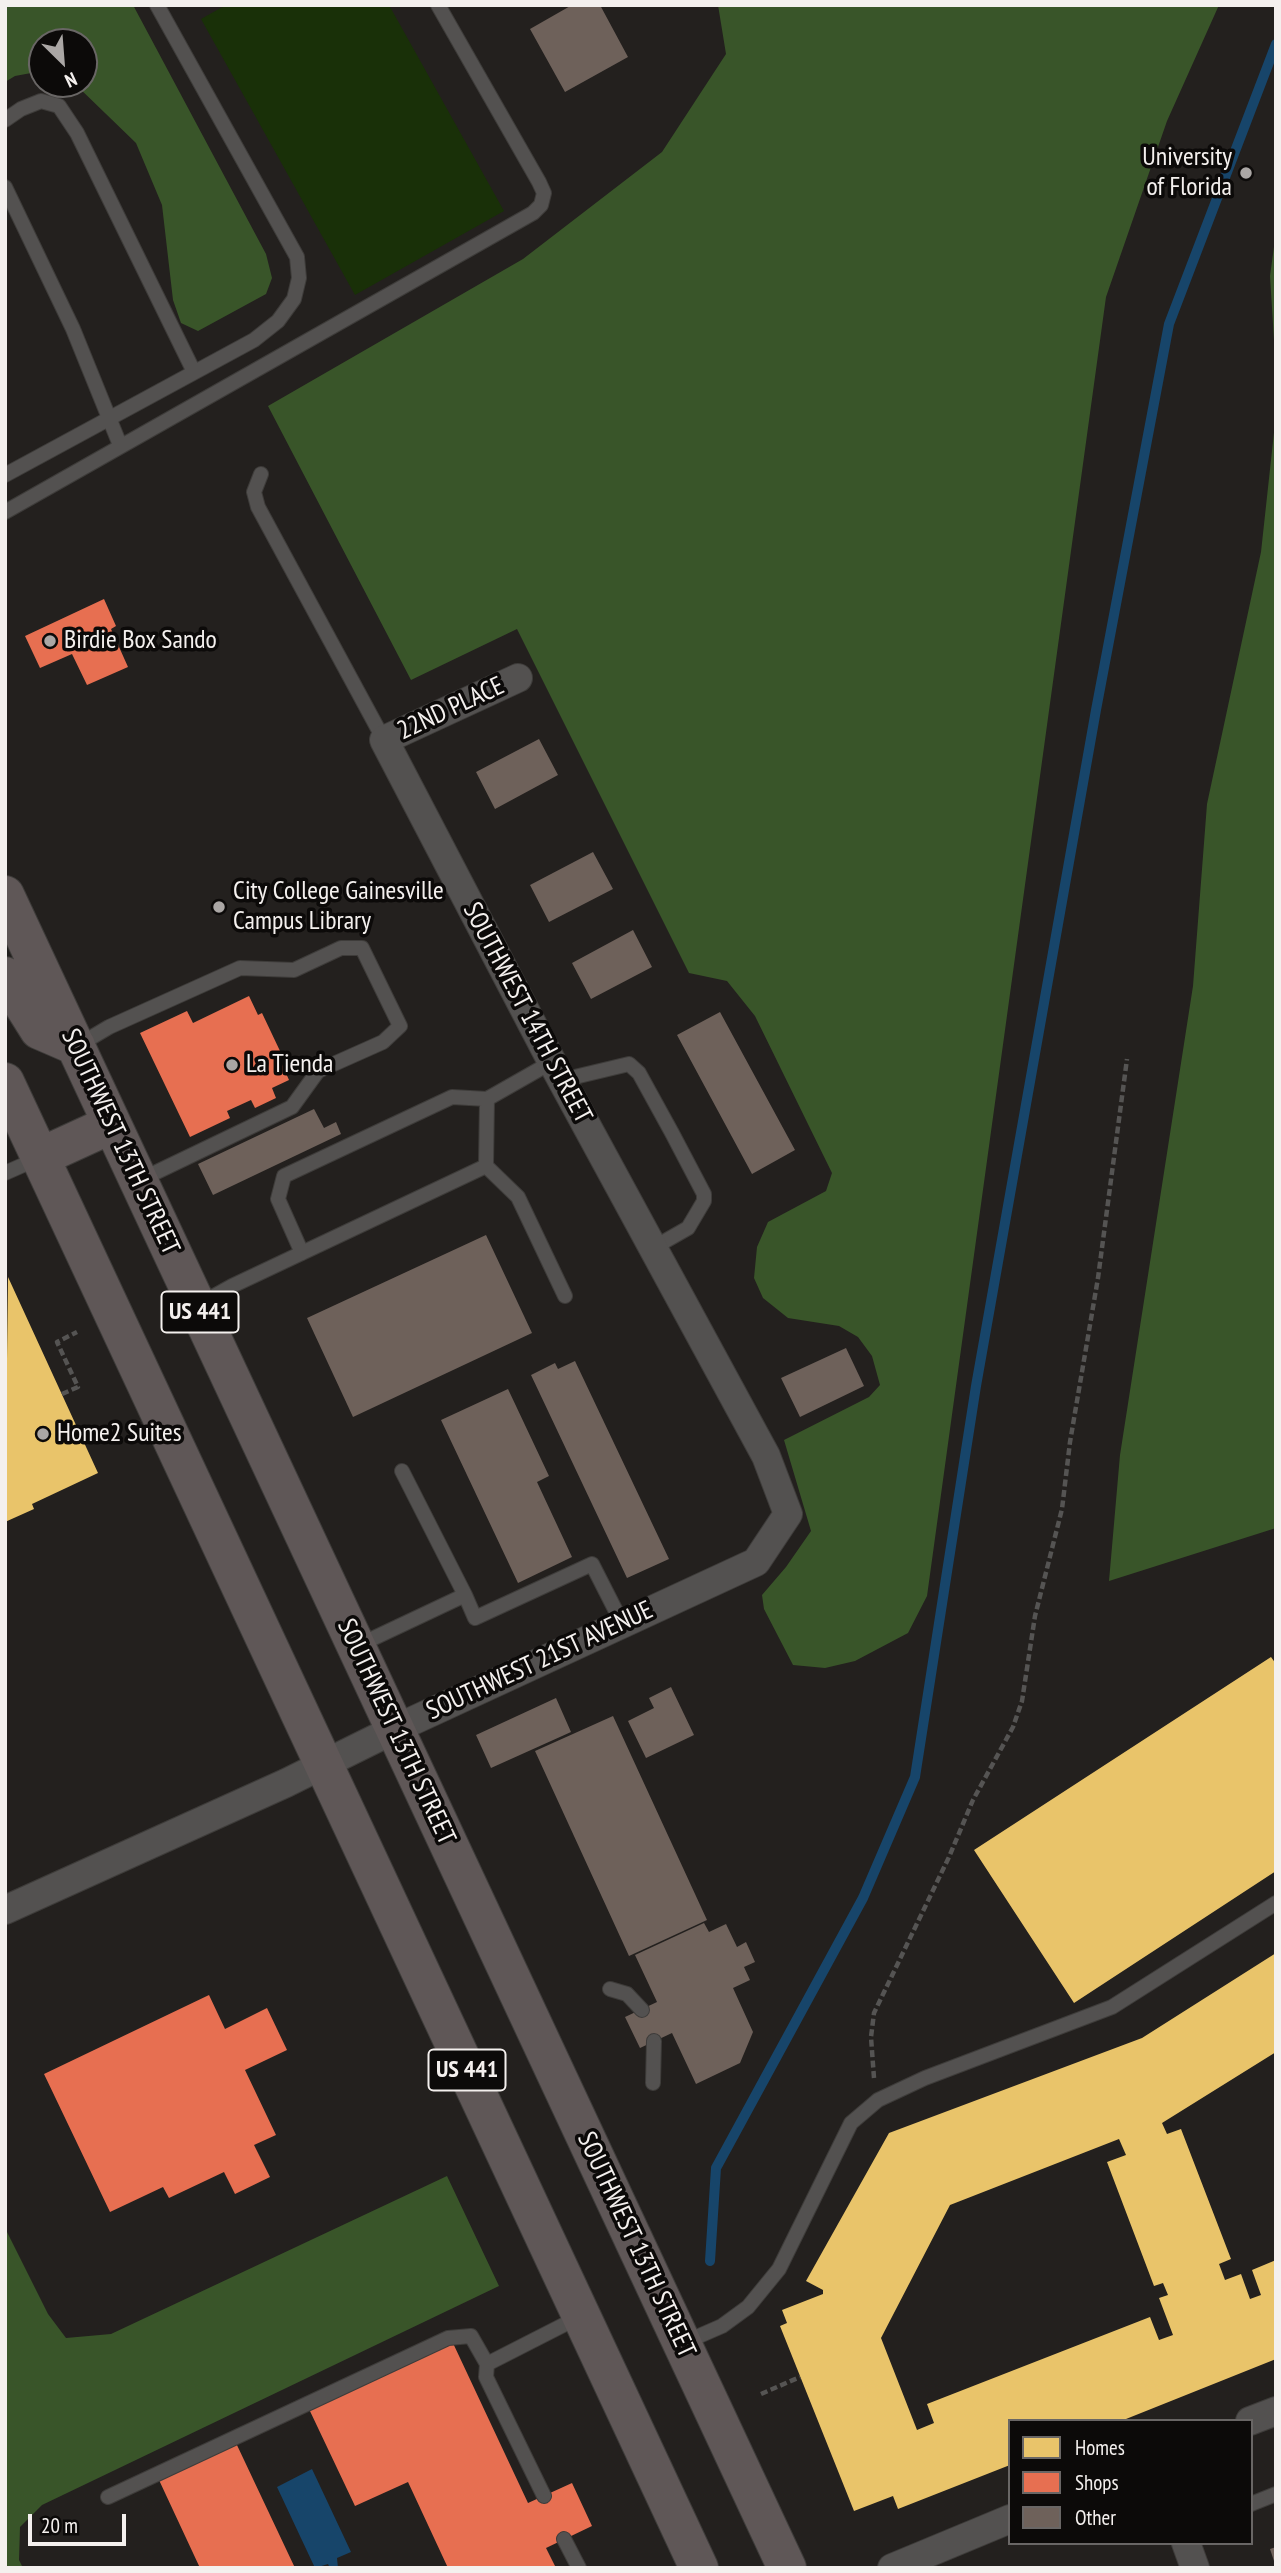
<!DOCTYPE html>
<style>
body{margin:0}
#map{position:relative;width:1281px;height:2573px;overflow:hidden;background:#23201e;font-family:"PT Sans Narrow",sans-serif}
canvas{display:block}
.frame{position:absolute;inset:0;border:7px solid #f4f0ee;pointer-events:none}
.legend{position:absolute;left:1008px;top:2419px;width:245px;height:126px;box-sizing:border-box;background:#0c0a09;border:2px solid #696665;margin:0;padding:9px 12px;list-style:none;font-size:21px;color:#f4f0ee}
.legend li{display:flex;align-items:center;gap:14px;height:35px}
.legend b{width:35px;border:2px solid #696665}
.north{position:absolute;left:28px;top:28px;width:70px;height:70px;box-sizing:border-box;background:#0c0a09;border:2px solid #696665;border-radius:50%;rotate:155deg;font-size:19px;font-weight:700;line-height:28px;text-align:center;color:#f4f0ee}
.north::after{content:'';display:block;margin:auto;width:24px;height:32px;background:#aba7a5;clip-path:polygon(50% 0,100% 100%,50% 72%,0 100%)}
.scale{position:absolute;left:28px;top:2514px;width:98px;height:32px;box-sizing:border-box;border:4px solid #f4f0ee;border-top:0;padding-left:9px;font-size:21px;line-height:24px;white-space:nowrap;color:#f4f0ee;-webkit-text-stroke:5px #0c0a09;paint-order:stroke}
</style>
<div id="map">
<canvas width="1281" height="2573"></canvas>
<div class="frame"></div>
<ul class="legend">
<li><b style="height:19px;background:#e9c46a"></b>Homes</li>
<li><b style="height:19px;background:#e76f51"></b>Shops</li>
<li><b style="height:19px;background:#6e615a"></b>Other</li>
</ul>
<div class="north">N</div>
<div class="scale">20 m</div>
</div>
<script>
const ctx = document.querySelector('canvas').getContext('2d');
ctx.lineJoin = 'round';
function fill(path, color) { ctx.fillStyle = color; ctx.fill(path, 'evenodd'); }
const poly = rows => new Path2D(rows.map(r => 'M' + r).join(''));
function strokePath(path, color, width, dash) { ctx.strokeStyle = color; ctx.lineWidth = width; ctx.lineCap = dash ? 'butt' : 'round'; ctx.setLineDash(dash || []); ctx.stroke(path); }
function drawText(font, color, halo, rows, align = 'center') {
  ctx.font = font + ' "PT Sans Narrow",sans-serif'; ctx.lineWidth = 7; ctx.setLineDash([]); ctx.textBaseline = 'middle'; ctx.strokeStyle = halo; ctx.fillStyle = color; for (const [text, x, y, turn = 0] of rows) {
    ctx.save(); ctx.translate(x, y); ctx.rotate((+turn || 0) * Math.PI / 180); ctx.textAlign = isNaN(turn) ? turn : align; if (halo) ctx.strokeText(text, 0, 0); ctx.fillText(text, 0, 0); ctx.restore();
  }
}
fill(poly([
 [226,5,389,5,504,211,355,295,201,19]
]), '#193008');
fill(poly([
 [5,5,133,5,266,254,272,278,266,294,198,331,181,323,173,300,162,205,136,143,75,84,84,84,84,42,42,42,42,71,15,76,5,82],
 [718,5,1219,5,1167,121,1106,297,927,1596,908,1633,855,1661,825,1668,793,1665,764,1609,762,1595,786,1567,811,1531,784,1440,869,1397,880,1385,872,1356,858,1337,839,1326,788,1318,763,1298,754,1278,757,1247,768,1222,826,1191,832,1173,755,1016,727,981,689,973,517,629,411,680,268,406,523,259,662,152,726,54],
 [1276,232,1276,372,1270,276],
 [1276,414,1276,1528,1109,1581,1120,1455,1193,986,1207,804,1261,552],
 [447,2176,499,2286,42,2505,20,2527,19,2560,23,2568,5,2568,5,2228,48,2314,66,2338,111,2334]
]), '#395529');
fill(poly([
 [312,2469,351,2552,337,2558,338,2568,330,2568,328,2564,315,2568,277,2487]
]), '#17456a');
fill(poly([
 [8,1277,98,1473,32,1504,34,1509,5,1522],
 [1271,1657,1276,1664,1276,1871,1074,2003,974,1850],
 [1276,1953,1276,2052,1162,2123,1167,2134,1181,2129,1231,2259,1219,2264,1225,2280,1241,2274,1250,2299,1261,2295,1252,2270,1276,2260,1276,2359,1121,2421,1010,2421,1010,2465,898,2509,893,2496,854,2511,780,2326,787,2323,782,2310,823,2294,823,2290,806,2281,889,2133,1142,2038],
 [1119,2139,1126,2155,1107,2162,1154,2286,1163,2283,1168,2295,1159,2298,1173,2335,1159,2340,1150,2317,927,2404,934,2423,917,2430,881,2338,950,2205]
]), '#e9c46a');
fill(poly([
 [104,599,116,626,111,629,128,667,87,685,72,654,40,668,25,636],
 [249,996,258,1015,262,1013,280,1051,277,1053,289,1080,272,1088,276,1098,255,1108,251,1100,227,1111,230,1118,190,1137,140,1033,187,1011,193,1023],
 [209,1995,225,2029,267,2008,287,2050,245,2070,276,2135,254,2145,270,2177,235,2194,224,2172,169,2198,163,2187,110,2212,44,2074],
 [452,2341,528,2503,572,2483,592,2526,546,2548,556,2568,448,2568,408,2482,355,2506,309,2409],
 [236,2443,295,2568,200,2568,159,2480]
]), '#e76f51');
strokePath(poly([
 [710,2261,716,2168,863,1898,915,1777,976,1386,1096,710,1169,324,1276,44]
]), '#17456a', 10);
fill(poly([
 [572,5,600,5,628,57,565,92,530,29],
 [539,739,558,775,495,809,476,772],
 [593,852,613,889,549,922,530,885],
 [633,930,652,967,591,999,572,963],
 [720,1012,795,1150,752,1174,677,1035],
 [314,1109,324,1128,336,1122,341,1134,213,1195,198,1164],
 [486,1235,532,1333,353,1417,307,1318],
 [846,1348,864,1386,800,1417,781,1378],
 [575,1361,669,1559,627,1578,531,1375,555,1363,558,1369],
 [508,1389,549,1476,537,1482,572,1557,518,1583,441,1420],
 [671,1687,694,1735,646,1758,628,1721,654,1708,649,1698],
 [556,1698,571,1732,491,1768,476,1735],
 [613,1716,707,1920,629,1956,535,1751],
 [704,1923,709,1932,726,1924,737,1947,746,1942,755,1962,744,1967,750,1980,733,1988,753,2032,740,2063,696,2084,672,2033,640,2048,625,2017,657,2002,635,1955],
 [1276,2547,1276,2564,1275,2564,1270,2549]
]), '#6e615a');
const service = poly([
 [5,120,21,109,41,101,59,106,77,133,194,372],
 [5,187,73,329,120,445],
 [261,474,254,492,258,507,384,740],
 [5,475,254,340,278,321,294,299,299,278,297,257,157,5],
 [5,512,533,213,541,205,544,193,539,182,438,5],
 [77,1046,109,1027,240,968,294,970,341,948,362,948,400,1026,383,1042,318,1071,292,1107,140,1180],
 [562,1080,629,1064,639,1073,672,1133,704,1194,704,1201,688,1228,653,1248],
 [486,1166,518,1197,565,1296],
 [5,1173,39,1158],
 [302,1253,278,1199,284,1176,452,1097,487,1099],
 [198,1305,232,1286,486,1166,487,1099,552,1062],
 [465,1595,475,1618,592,1564,622,1623],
 [357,1646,465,1595,402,1471],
 [610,1989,627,1994,642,2010],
 [653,2083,654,2041],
 [683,2343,722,2326,748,2307,779,2269,851,2123,878,2100,925,2078,1112,2007,1276,1903],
 [544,2496,486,2377,487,2364,581,2316],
 [108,2497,448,2338,471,2336,487,2364],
 [1251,2504,1276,2494],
 [564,2539,579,2568]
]);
const minor = poly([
 [5,1910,286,1783,395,1729,756,1562,788,1514,766,1456,552,1062,384,740,518,678],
 [1250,2421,1276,2411],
 [1186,2543,1195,2568],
 [892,2568,1010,2519]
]);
const primary = poly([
 [5,895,787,2568],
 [5,976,39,1030,76,1046],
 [5,1082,699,2568],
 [40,1157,112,1124]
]);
strokePath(service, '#3e3c3a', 16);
strokePath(minor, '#3e3c3a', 30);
strokePath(primary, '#3e3c3a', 40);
strokePath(poly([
 [62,1394,78,1387,57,1342,77,1332],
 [874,2078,871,2037,874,2013,949,1857,973,1800,1013,1727,1022,1701,1035,1616,1062,1509,1070,1442,1098,1278,1127,1059],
 [761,2394,800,2377]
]), '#555453', 4.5, [7, 3.5]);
strokePath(service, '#535150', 14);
strokePath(minor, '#535150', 28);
strokePath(primary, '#5f5757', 38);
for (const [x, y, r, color] of [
 [1246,173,7,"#aba7a5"],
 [50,641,7,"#aba7a5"],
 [219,907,7,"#aba7a5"],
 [232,1065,7,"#aba7a5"],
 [43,1434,7,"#aba7a5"]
]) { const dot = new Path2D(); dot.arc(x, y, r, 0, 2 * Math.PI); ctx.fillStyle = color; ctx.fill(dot); strokePath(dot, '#0c0a09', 2.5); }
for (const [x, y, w] of [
 [200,1312,77],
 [467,2070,77]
]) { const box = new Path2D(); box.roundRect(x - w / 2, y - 20.5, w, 41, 5); ctx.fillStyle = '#0c0a09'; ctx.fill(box); strokePath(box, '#f4f0ee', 2); }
drawText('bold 24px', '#f4f0ee', null, [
 ["US 441",200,1312],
 ["US 441",467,2070]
]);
drawText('26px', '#f4f0ee', '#0c0a09', [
 ["University",1232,158,"right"],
 ["of Florida",1232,188,"right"],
 ["Birdie Box Sando",64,641],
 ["City College Gainesville",233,892],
 ["Campus Library",233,922],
 ["La Tienda",246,1065],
 ["Home2 Suites",57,1434]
], 'left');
drawText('26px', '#f4f0ee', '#0c0a09', [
 ["22ND PLACE",451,709,-25],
 ["SOUTHWEST 14TH STREET",527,1013,62],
 ["SOUTHWEST 13TH STREET",120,1142,65],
 ["SOUTHWEST 21ST AVENUE",540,1661,-25],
 ["SOUTHWEST 13TH STREET",396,1732,65],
 ["SOUTHWEST 13TH STREET",636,2245,65]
]);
</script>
